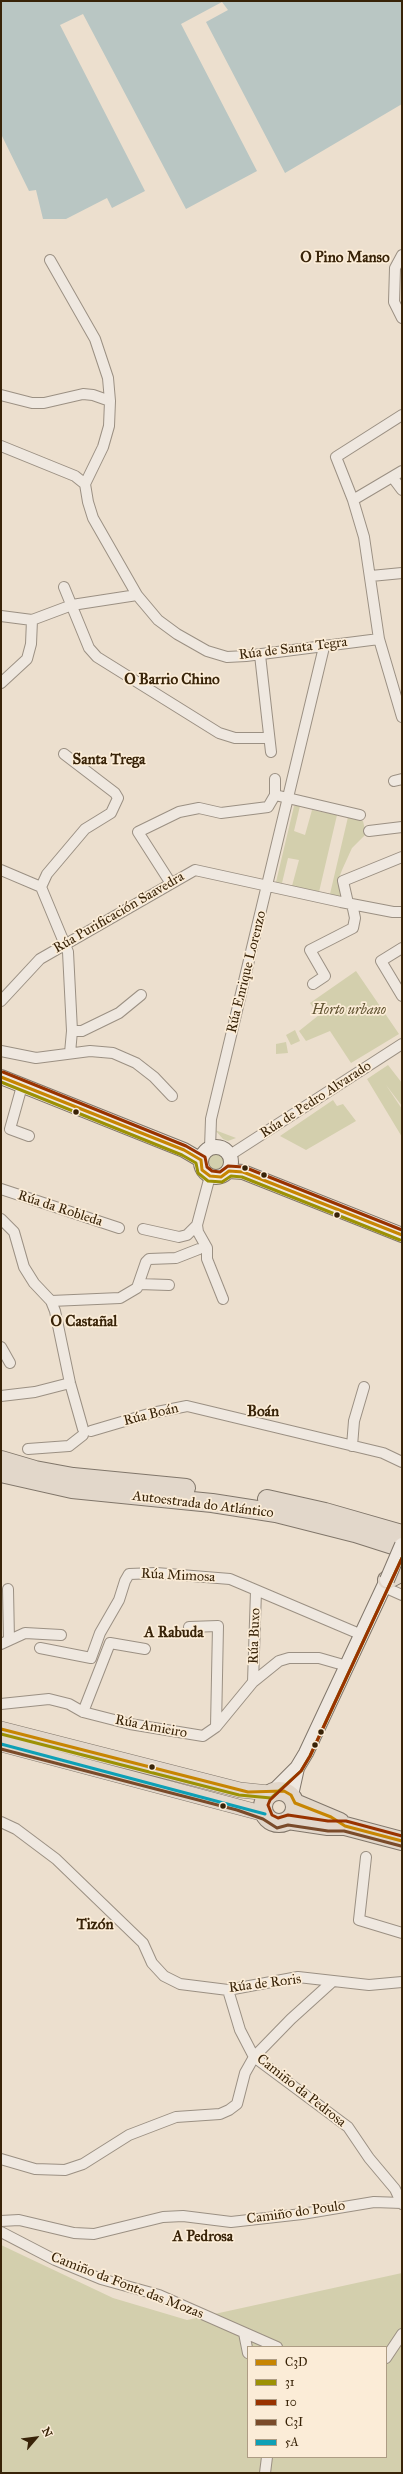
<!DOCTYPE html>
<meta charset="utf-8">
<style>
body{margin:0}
#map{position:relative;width:403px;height:2474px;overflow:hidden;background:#ecdfce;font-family:"IM FELL Great Primer",serif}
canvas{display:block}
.frame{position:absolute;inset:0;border:2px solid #382308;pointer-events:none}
.legend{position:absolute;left:247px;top:2346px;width:140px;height:112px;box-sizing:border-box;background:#fbecd7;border:1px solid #ad9c84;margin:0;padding:5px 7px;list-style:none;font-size:12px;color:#382308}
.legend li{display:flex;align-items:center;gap:8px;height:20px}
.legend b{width:20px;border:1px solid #ad9c84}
.north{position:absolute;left:16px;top:2418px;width:40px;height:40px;-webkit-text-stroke:3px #fbecd7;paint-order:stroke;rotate:62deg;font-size:11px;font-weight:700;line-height:16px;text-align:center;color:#382308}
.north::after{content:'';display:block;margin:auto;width:14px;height:18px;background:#382308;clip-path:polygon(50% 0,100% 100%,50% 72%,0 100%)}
</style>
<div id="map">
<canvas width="403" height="2474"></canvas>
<div class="frame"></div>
<ul class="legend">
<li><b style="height:5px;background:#c78502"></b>C3D</li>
<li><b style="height:5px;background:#9c9104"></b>31</li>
<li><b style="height:5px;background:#930"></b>10</li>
<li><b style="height:5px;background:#7a4b2a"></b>C3I</li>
<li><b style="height:5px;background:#0ea0b6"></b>5A</li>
</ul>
<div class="north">N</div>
</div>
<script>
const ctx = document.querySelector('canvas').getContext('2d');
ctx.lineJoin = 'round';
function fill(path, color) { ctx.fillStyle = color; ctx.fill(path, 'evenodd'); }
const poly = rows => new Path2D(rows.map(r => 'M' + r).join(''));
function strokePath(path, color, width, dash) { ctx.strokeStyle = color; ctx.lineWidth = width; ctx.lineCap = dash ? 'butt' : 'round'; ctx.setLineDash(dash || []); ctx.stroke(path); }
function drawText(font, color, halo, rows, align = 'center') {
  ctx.font = font + ' "IM FELL Great Primer",serif'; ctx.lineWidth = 3.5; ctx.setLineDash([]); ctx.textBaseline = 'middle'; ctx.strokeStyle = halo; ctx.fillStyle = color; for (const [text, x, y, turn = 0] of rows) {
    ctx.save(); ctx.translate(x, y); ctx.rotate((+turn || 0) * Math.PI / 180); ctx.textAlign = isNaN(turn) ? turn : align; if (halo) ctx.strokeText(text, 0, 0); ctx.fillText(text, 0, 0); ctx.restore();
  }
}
fill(poly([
 [294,806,300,806,294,831,305,835,312,810,337,815,319,892,292,886,299,860,288,858,282,883,276,882],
 [348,817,363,821,366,834,352,848,342,870,339,878,341,897,330,894],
 [356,971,399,1034,351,1063,330,1031,306,1041,299,1031,319,1015,310,1003],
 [295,1030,300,1041,291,1045,286,1035],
 [286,1042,288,1053,276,1054,276,1044],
 [388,1065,402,1083,402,1106,386,1085,402,1109,402,1137,367,1079],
 [333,1100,337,1106,343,1104,356,1121,306,1150,280,1136],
 [215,1130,236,1138,228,1141,223,1139],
 '207 1162a9 9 0 1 1 18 0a9 9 0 1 1-18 0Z',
 [1,2245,113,2298,187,2320,402,2273,402,2473,1,2473],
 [248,2347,386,2347,386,2457,248,2457]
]), '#d3cfad');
fill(poly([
 [1,1,402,1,402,104,285,173,206,22,228,10,222,2,181,24,257,171,186,209,83,14,60,25,145,191,112,208,107,198,66,219,43,219,36,190,29,191,1,134]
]), '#b9c6c3');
const street = poly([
 [402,255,395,268,394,302,402,318],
 [50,260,95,339,108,378,110,401,109,426,103,447,85,484],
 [1,395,32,403,44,403,83,394,93,395,110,401],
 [1,446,75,476,85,484],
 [402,471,353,500,364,537,379,639,402,717],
 [393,478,402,490],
 [85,484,88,502,93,518,137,595,158,620,177,634,207,651,227,657,246,656,379,639],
 [353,500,336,457,402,415],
 [371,576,402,573],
 [64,587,89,648,97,657,219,733,235,738,269,738],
 [1,616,32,620,72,605,137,595],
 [260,655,271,752],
 [1,683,27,659,31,644,32,620],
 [64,754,115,793,118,798,111,813,85,829,47,874,41,887,68,952,72,1031,70,1053],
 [275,779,275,795],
 [394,781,402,779],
 [369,831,402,827],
 [1,870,41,887],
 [170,882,138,832,179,812,199,808,221,813,268,807,275,795,360,815],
 [348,903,343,881,402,857],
 [402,948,381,961,402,996],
 [313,984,325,976,310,950,353,928,355,918,352,904],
 [1,1001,40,959,195,870,341,902,393,912,402,912],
 [72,1031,82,1031,119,1013,141,995],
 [1,1051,36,1058,90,1051,113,1053,136,1063,154,1077,172,1096],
 [22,1086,10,1129,29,1136],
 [210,1148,211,1119,324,647],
 [230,1155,402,1044],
 [210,1176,197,1225,198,1232,207,1248,207,1259,223,1299],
 [1,1189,119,1228],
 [1,1219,14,1232,24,1267,34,1283,51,1301,55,1311,70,1383,83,1429],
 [143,1229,179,1237,187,1235,197,1225],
 [139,1284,169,1285],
 [51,1301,120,1298,137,1288,146,1262,149,1259,176,1258,199,1249],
 [1,1347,10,1363],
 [1,1396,35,1392,70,1383],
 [91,1431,152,1413,187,1406,383,1453,402,1462],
 [352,1446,354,1421,364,1387],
 [28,1449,69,1446,83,1435],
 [384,1587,402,1595],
 [8,1589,9,1640],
 [189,1627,218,1626,216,1727],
 [1,1644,25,1633,61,1635],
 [40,1648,91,1658,100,1633,119,1600,125,1581,129,1574,156,1573,230,1579,362,1635],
 [253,1682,256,1591],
 [1,1704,49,1699,69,1704,83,1712,130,1724,203,1736,216,1727,253,1682,279,1661,289,1658,319,1658,347,1666],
 [83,1712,110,1643,145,1649],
 [1,1822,16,1829,56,1859,143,1943,152,1963,164,1976,180,1984,228,1990,298,1977,369,1985,402,1982],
 [366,1857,359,1920,402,1933],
 [228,1990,240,2030,254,2057,348,2127,369,2158,395,2189,402,2204],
 [1,2159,35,2169,65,2170,83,2164,129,2135,176,2117,220,2114,229,2110,237,2104,245,2073,254,2057,291,2019,333,1981],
 [1,2221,19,2220,74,2233,94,2234,163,2217,183,2216,231,2222,302,2214,374,2202,402,2203],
 [1,2232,55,2260,101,2279,159,2295,277,2347],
 [244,2333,248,2353],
 [386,2358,402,2334],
 [265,2473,267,2457]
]);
const secondary = poly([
 [1,1077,184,1150,201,1160],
 '201 1162a15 15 0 1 1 30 0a15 15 0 1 1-30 0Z',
 [229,1171,243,1172,402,1235],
 [274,1791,297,1768,306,1753,387,1580],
 [291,1795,297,1768]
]);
const primary = poly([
 [1,1729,240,1790,269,1793],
 [1,1744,265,1814]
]);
const highway = poly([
 [1,1460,35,1470,73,1477,186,1488],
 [1,1473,72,1489,212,1503,276,1513,355,1533,402,1548],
 [267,1499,325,1512,402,1534],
 [387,1580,402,1572],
 '263 1807a16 16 0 1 1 32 0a16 16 0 1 1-32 0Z',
 [295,1803,340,1822],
 [288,1820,328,1826,345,1826,402,1841]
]);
strokePath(street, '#9b9083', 12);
strokePath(secondary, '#80766a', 16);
strokePath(primary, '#80766a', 16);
strokePath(highway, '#80766a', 20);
strokePath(street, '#efe8e0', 10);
strokePath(secondary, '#efe8e0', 14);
strokePath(primary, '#e2d7ca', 15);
strokePath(highway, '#e2d7ca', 18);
const secondaryBridge = poly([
 [387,1580,402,1545]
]);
strokePath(secondaryBridge, '#80766a', 16, []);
strokePath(secondaryBridge, '#efe8e0', 14);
strokePath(poly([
 [1,1077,184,1150,201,1160],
 [201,1160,202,1170,210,1176,221,1177,229,1171,243,1172,402,1235],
 [1,1729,248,1792,284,1791,291,1795,295,1803],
 [295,1803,331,1817,345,1826,402,1841]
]), '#c78502', 3);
strokePath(poly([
 [1,1082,182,1155,196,1163,198,1173,208,1181,222,1182,231,1176,242,1177,400,1240],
 [1,1734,239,1795,271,1798,301,1771,310,1756,402,1558]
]), '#9c9104', 3);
strokePath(poly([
 [3,1072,186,1146,205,1157,207,1167,212,1171,220,1172,228,1166,244,1167,402,1230],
 [402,1558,310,1756,301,1771,270,1800,268,1805,272,1815,278,1818,288,1815,328,1821,346,1821,402,1836]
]), '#930', 3);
strokePath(poly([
 [1,1749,237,1810,263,1819,277,1828,288,1825,328,1831,344,1831,401,1846]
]), '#7a4b2a', 3);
strokePath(poly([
 [1,1744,265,1814]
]), '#0ea0b6', 3);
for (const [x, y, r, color] of [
 [76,1112,3.5,"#382308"],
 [245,1168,3.5,"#382308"],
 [264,1175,3.5,"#382308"],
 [337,1215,3.5,"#382308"],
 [321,1732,3.5,"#382308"],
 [315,1745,3.5,"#382308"],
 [152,1767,3.5,"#382308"],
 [223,1806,3.5,"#382308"]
]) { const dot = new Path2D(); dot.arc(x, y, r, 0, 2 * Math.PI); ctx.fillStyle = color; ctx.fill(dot); strokePath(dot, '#fbecd7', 1.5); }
drawText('14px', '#382308', '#fbecd7', [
 ["Rúa de Santa Tegra",293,649,-7],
 ["Rúa Purificación Saavedra",119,913,-30],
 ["Rúa Enrique Lorenzo",247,972,-76],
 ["Rúa de Pedro Alvarado",316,1100,-33],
 ["Rúa da Robleda",60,1209,18],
 ["Rúa Boán",151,1415,-14],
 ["Autoestrada do Atlántico",203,1505,7],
 ["Rúa Mimosa",178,1576,3],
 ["Rúa Buxo",255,1636,-88],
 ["Rúa Amieiro",151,1727,11],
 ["Rúa de Roris",265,1984,-7],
 ["Camiño da Pedrosa",301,2091,38],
 ["Camiño do Poulo",296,2213,-8],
 ["Camiño da Fonte das Mozas",127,2286,21]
]);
drawText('italic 14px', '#605331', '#fbecd7', [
 ["Horto urbano",349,1011]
]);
drawText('bold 15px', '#382308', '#fbecd7', [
 ["O Pino Manso",345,258],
 ["O Barrio Chino",172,680],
 ["Santa Trega",109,760],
 ["O Castañal",84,1322],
 ["Boán",263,1412],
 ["A Rabuda",174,1633],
 ["Tizón",95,1925],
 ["A Pedrosa",203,2237]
]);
</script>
